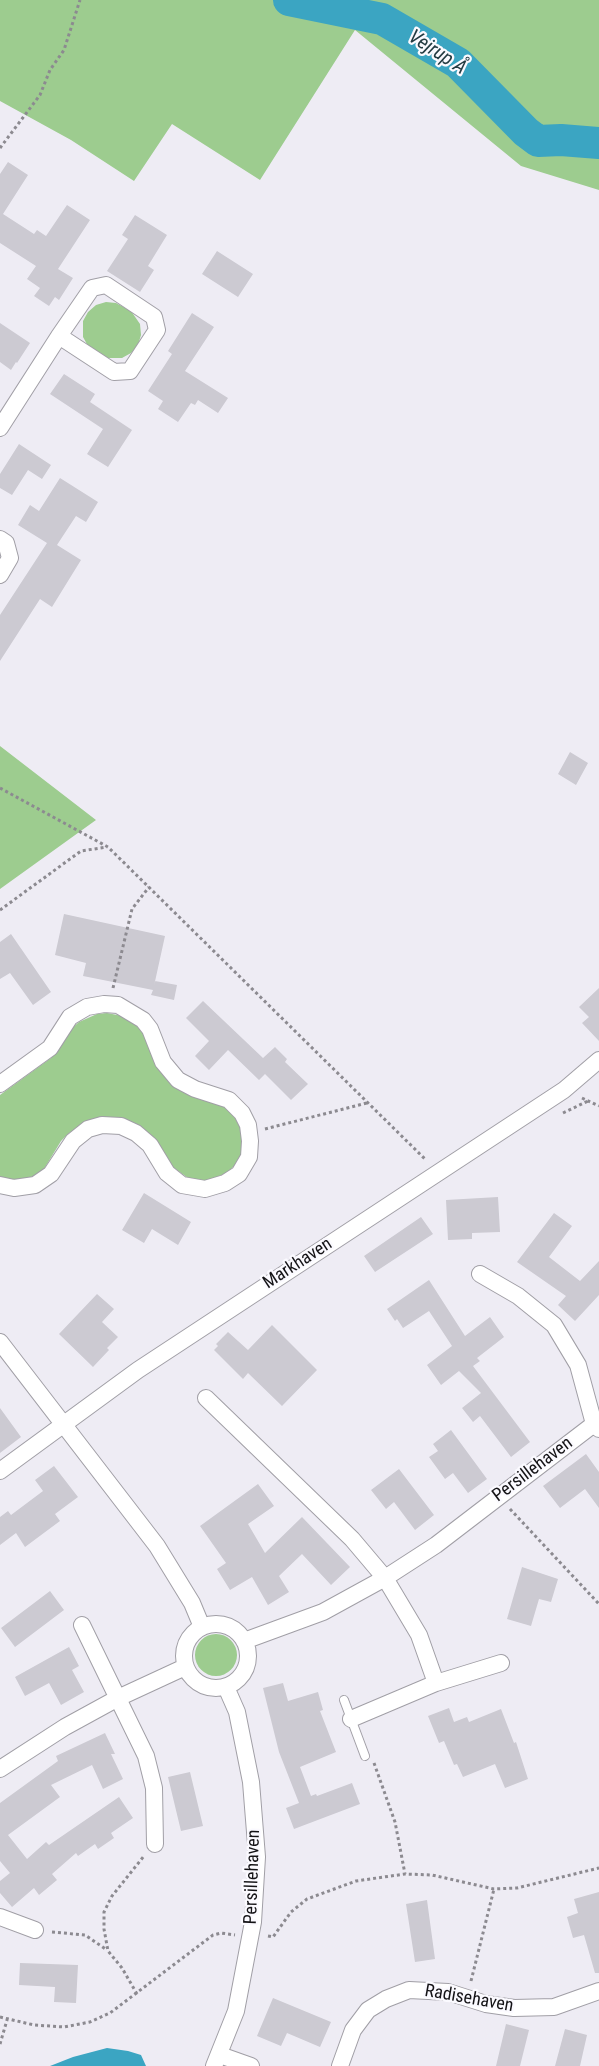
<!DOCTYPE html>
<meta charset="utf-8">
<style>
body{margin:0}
canvas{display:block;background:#eeecf4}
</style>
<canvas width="599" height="2066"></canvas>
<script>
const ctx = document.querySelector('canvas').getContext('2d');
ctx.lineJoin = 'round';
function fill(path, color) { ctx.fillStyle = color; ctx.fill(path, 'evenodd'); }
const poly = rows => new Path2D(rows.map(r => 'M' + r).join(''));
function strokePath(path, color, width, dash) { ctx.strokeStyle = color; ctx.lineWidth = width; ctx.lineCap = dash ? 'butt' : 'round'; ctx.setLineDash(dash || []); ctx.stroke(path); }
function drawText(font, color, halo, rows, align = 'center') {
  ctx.font = font + ' "Roboto Condensed",sans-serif'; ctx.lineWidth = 4.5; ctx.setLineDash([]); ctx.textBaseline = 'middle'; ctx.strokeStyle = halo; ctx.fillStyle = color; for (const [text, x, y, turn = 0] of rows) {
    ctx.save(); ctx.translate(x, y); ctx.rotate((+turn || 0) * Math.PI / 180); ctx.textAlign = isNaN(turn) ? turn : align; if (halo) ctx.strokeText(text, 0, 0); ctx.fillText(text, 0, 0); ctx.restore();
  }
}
fill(poly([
 [0,0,599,0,599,190,521,166,355,30,260,180,172,124,134,181,71,140,0,101],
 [106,302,116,303,131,311,140,324,141,335,138,345,131,353,122,358,107,358,88,346,83,337,83,321,88,312,96,305],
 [0,746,96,820,0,889],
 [107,1013,127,1017,144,1030,152,1049,235,1114,244,1134,241,1155,236,1164,228,1172,209,1181,188,1178,170,1165,160,1147,89,1121,69,1133,61,1141,44,1169,35,1176,14,1181,0,1179,0,1095,51,1058,58,1051,71,1029,79,1022,97,1014],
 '195 1655a21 21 0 1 1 42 0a21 21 0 1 1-42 0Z'
]), '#9dcc8f');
fill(poly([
 [107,2048,128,2051,141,2055,146,2066,50,2066,73,2057]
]), '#3ba5c2');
strokePath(poly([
 [289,0,382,19,458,63,526,132,538,141,561,140,599,143]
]), '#3ba5c2', 32);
fill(poly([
 [8,162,28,175,3,214,34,234,37,230,46,236,67,205,90,220,58,269,73,278,59,300,55,297,49,306,34,296,40,288,27,279,36,266,0,243,0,174],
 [135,215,167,235,148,266,154,270,140,292,107,271,128,239,122,235],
 [217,251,253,274,238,297,202,274],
 [192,313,214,327,185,371,228,398,218,413,198,400,195,405,191,403,178,422,158,409,163,401,148,391,172,354,168,351],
 [0,323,30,343,17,363,16,362,11,370,0,362],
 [64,374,95,394,90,402,132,430,108,467,87,454,103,429,50,394],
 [19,444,51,465,42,479,28,470,12,495,0,488,0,474],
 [60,478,98,502,86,522,76,516,57,545,81,560,52,607,40,599,0,661,0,615,47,543,18,525,30,505,39,511],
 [570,752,588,763,576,785,558,774],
 [64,914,165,936,154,986,155,981,177,985,174,1000,151,995,153,990,83,976,86,963,55,955],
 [11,934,51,992,33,1005,10,973,0,979,0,942],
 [599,988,599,1041,582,1023,589,1017,579,1007],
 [203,1001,263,1058,275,1047,287,1059,285,1062,308,1084,291,1100,265,1074,259,1080,228,1050,209,1070,195,1056,209,1041,186,1018],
 [144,1193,191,1222,178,1245,152,1229,144,1243,122,1230],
 [498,1197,500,1232,472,1233,472,1239,448,1240,446,1200],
 [554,1213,572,1226,549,1257,580,1281,599,1261,599,1295,575,1321,558,1305,566,1296,517,1262],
 [421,1217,433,1234,375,1272,364,1256],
 [429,1280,465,1336,490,1317,504,1337,477,1358,480,1361,473,1366,530,1442,511,1457,480,1416,473,1422,462,1408,481,1393,459,1371,441,1385,427,1365,452,1346,429,1311,403,1328,397,1319,395,1321,387,1309],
 [97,1294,114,1309,102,1322,118,1337,107,1348,109,1350,93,1367,59,1334],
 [272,1325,317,1370,282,1406,248,1373,243,1379,214,1350,218,1346,216,1344,228,1332,248,1350],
 [0,1408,21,1437,0,1453],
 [451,1430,487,1479,468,1493,453,1473,445,1479,429,1457,438,1451,433,1444],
 [586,1454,599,1472,599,1508,585,1489,560,1508,543,1486],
 [54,1466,78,1497,55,1514,60,1521,25,1547,16,1533,0,1545,0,1517,8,1511,11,1515,43,1491,35,1480],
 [399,1469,434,1515,415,1530,394,1502,386,1509,371,1490],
 [258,1484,274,1506,248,1524,265,1553,302,1517,350,1567,331,1585,302,1554,279,1576,289,1592,268,1605,252,1577,230,1590,217,1569,226,1563,200,1526],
 [522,1567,558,1579,551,1602,539,1599,531,1626,507,1619],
 [50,1591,64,1610,15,1647,1,1628],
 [69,1647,79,1666,72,1670,84,1692,61,1705,49,1683,25,1696,15,1677],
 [283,1683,288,1701,318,1692,323,1710,320,1711,336,1752,300,1767,311,1796,316,1794,317,1796,352,1783,360,1804,294,1829,286,1808,299,1803,279,1752,263,1688],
 [449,1708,454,1722,467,1717,469,1722,501,1709,514,1743,516,1742,528,1779,505,1788,495,1764,463,1777,457,1764,454,1765,444,1741,439,1743,428,1716],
 [105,1733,115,1754,111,1754,123,1779,103,1789,92,1765,51,1785,60,1797,8,1835,27,1859,46,1842,49,1845,119,1797,133,1818,111,1833,114,1838,98,1849,95,1844,78,1856,76,1853,52,1874,57,1880,39,1895,34,1888,12,1907,0,1893,0,1881,10,1873,0,1861,0,1803,58,1761,56,1756],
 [190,1772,203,1826,181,1831,168,1777],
 [599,1892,599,1973,595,1973,584,1935,573,1938,567,1917,578,1913,574,1899],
 [427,1900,435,1959,415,1962,406,1904],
 [20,1963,78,1965,76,2003,54,2002,55,1987,19,1985],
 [273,1998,331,2022,320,2047,287,2033,281,2046,257,2036],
 [506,2024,529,2030,520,2066,496,2066],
 [565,2029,587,2035,580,2066,555,2066]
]), '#cccad2');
const service = poly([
 [344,1700,365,1756]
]);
const minor = poly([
 [0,428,59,336,92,288,106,285,154,317,157,330,130,371,114,372,59,336],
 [0,539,6,543,10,558,0,575],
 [0,1084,50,1048,70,1017,87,1007,104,1004,118,1005,143,1020,150,1029,163,1062,178,1080,195,1089,229,1100,242,1113,248,1125,250,1141,249,1157,239,1174,225,1183,205,1189,182,1185,167,1173,150,1145,136,1133,121,1126,102,1125,88,1129,73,1141,51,1174,35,1185,14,1188,0,1185],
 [480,1274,518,1296,554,1325,578,1365,594,1424,599,1429],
 [0,1342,157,1546,192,1603,202,1627],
 [206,1398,352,1539,385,1578,419,1635,436,1683],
 [0,1471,138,1370,564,1090,599,1060],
 '184 1656a32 32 0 1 1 64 0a32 32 0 1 1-64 0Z',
 [82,1625,146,1756,154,1788,155,1844],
 [244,1641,323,1612,385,1578,436,1545,594,1424],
 [351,1719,436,1683,501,1663],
 [0,1769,65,1727,118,1698,185,1667],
 [0,1917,35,1930],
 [220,2055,251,2066],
 [214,2066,236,2011,253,1922,257,1857,251,1782,237,1712,226,1687],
 [340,2066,353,2030,368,2010,386,1999,409,1990,448,1992,486,2004,514,2008,554,2007,599,1991]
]);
strokePath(service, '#a19fa6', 10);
strokePath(minor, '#a19fa6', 18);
strokePath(poly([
 [0,148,40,95,50,70,64,50,80,0],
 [0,788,108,847,426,1160],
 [0,910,81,851,107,847],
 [113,988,132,909,149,887],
 [582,1098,599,1106],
 [563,1113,588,1101],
 [265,1129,367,1103],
 [510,1509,599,1604],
 [374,1763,395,1822,405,1874],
 [52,1932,85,1935,107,1950],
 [268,1936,273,1937,291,1912,307,1899,356,1881,405,1874,432,1875,494,1889,517,1888,599,1868],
 [471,1981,494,1889],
 [137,1994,122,1968,108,1951,104,1929,104,1912,112,1896,144,1856],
 [0,2017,34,2025,64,2027,90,2022,110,2013,213,1935,221,1933,235,1935],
 [0,2044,7,2020]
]), '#8c8a90', 3, [3, 3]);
strokePath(service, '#fff', 8);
strokePath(minor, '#fff', 16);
drawText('18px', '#141316', '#fbfaff', [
 ["Markhaven",298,1264,-33],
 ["Persillehaven",533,1470,-37],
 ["Persillehaven",253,1877,-88],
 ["Radisehaven",469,1999,10]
]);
drawText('italic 20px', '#243c43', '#fbfaff', [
 ["Vejrup Å",437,53,33]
]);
</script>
